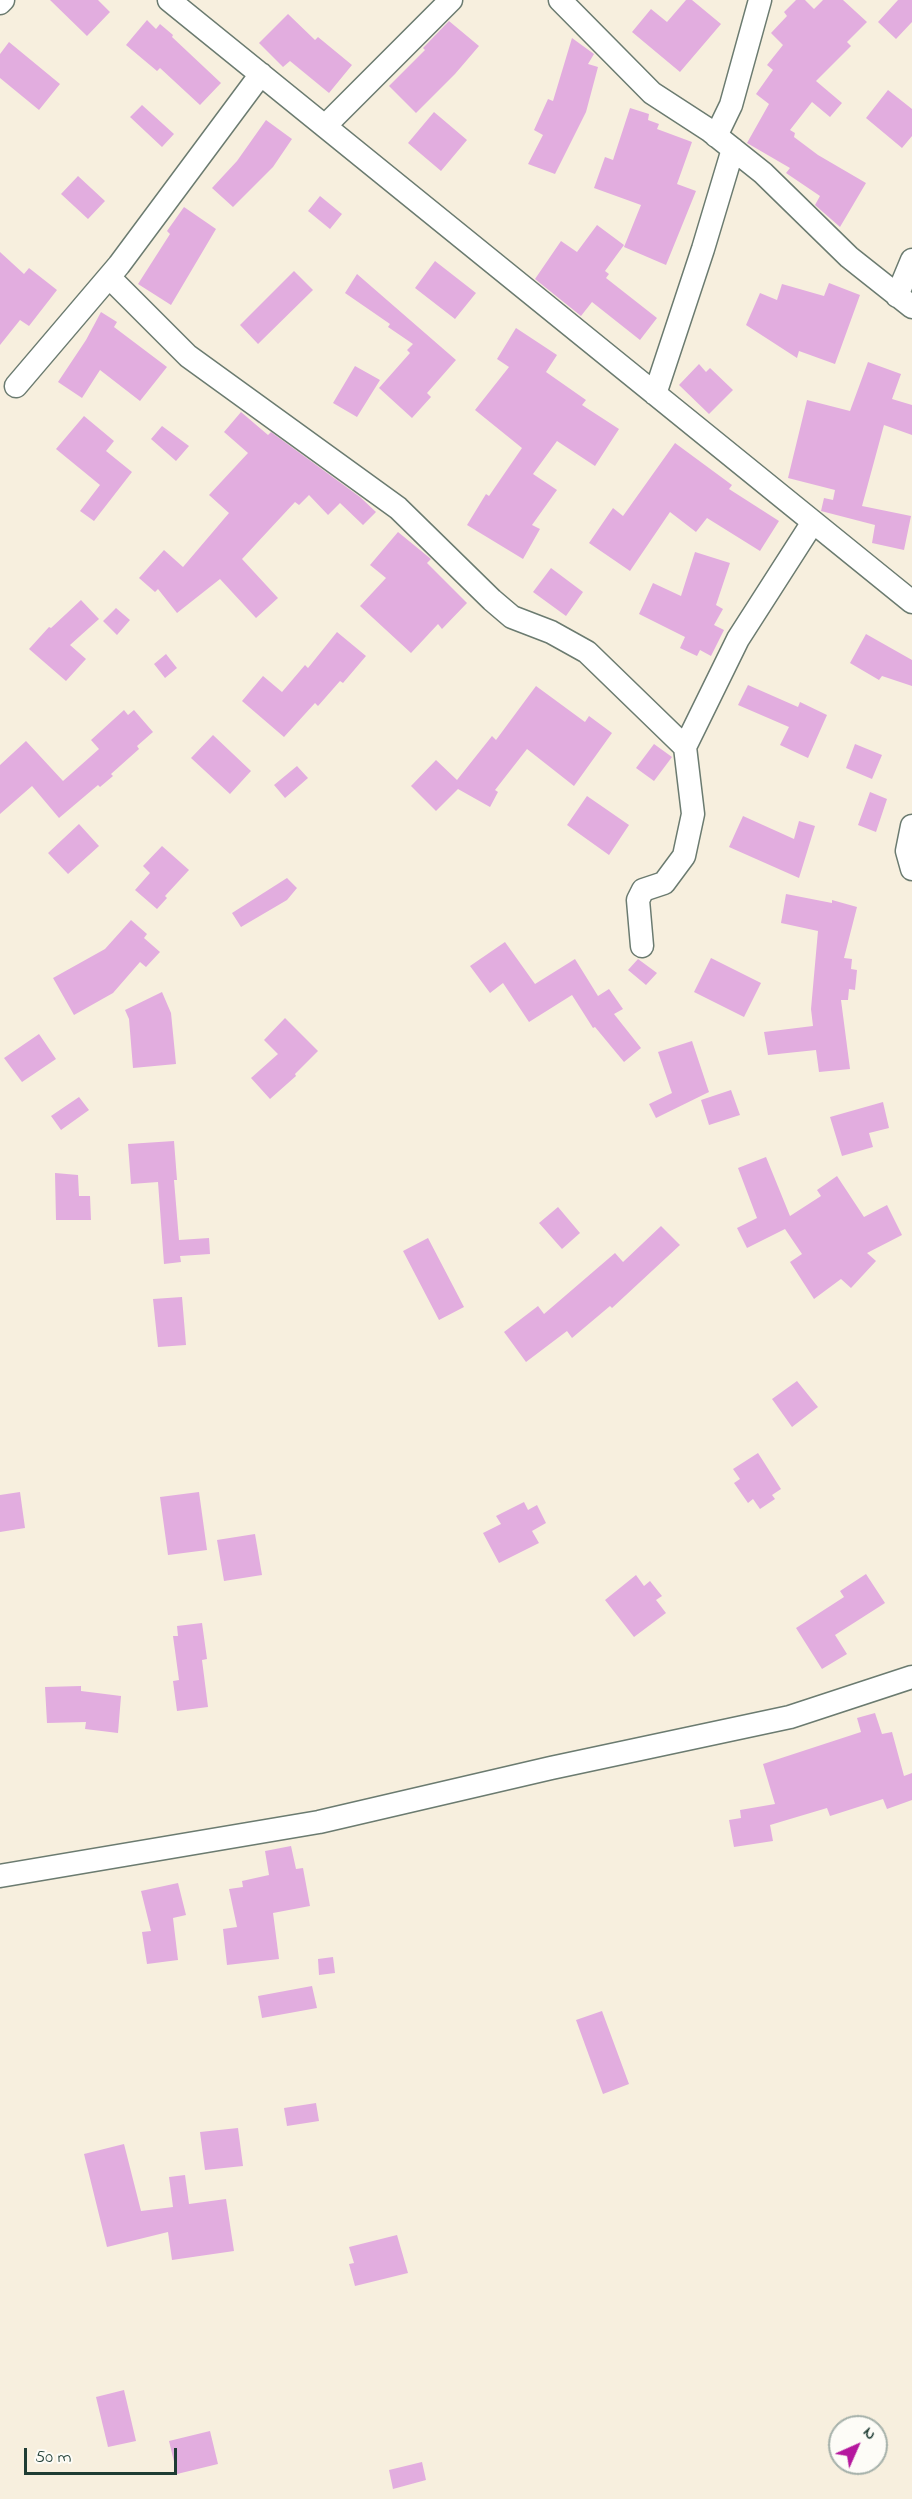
<!DOCTYPE html>
<style>
body{margin:0}
#map{position:relative;width:912px;height:2499px;overflow:hidden;background:#f7efde;font-family:"Indie Flower",sans-serif}
canvas{display:block}
.north{position:absolute;left:828px;top:2415px;width:60px;height:60px;box-sizing:border-box;background:#fdfcf7;border:2px solid #a4b0a9;border-radius:50%;rotate:45deg;font-size:16px;font-weight:700;line-height:24px;text-align:center;color:#1f3d34}
.north::after{content:'';display:block;margin:auto;width:21px;height:27px;background:#b5179e;clip-path:polygon(50% 0,100% 100%,50% 72%,0 100%)}
.scale{position:absolute;left:24px;top:2448px;width:153px;height:27px;box-sizing:border-box;border:3px solid #1f3d34;border-top:0;padding-left:8px;font-size:18px;line-height:21px;white-space:nowrap;color:#1f3d34;-webkit-text-stroke:4px #fdfcf7;paint-order:stroke}
</style>
<div id="map">
<canvas width="912" height="2499"></canvas>
<div class="north">N</div>
<div class="scale">50 m</div>
</div>
<script>
const ctx = document.querySelector('canvas').getContext('2d');
ctx.lineJoin = 'round';
function fill(path, color) { ctx.fillStyle = color; ctx.fill(path, 'evenodd'); }
const poly = rows => new Path2D(rows.map(r => 'M' + r).join(''));
function strokePath(path, color, width, dash) { ctx.strokeStyle = color; ctx.lineWidth = width; ctx.lineCap = dash ? 'butt' : 'round'; ctx.setLineDash(dash || []); ctx.stroke(path); }
fill(poly([
 [50,0,98,0,110,12,87,36],
 [686,0,692,0,721,24,680,72,632,32,651,9,667,22],
 [796,0,805,0,814,9,823,0,843,0,867,22,847,42,851,46,816,81,842,103,830,117,812,102,790,130,795,133,794,137,818,155,866,183,840,227,815,205,820,196,786,173,790,168,747,143,769,104,756,94,773,70,767,65,783,45,771,33,787,16,784,12],
 [898,0,912,0,912,22,896,39,878,22],
 [288,14,315,40,318,37,352,65,329,93,290,61,283,67,259,43],
 [147,20,156,29,160,24,173,35,172,37,221,83,200,105,160,68,157,71,126,45],
 [449,21,479,46,455,74,416,113,389,86,425,50,423,48],
 [572,38,594,54,588,64,598,67,586,112,555,174,528,164,543,135,534,130,548,99,553,101],
 [9,42,60,84,39,110,0,78,0,54],
 [888,90,912,109,912,136,902,148,866,118],
 [142,105,174,134,162,147,130,117],
 [630,108,649,114,648,120,659,124,657,129,692,142,677,184,696,191,666,265,624,247,641,205,594,188,605,157,613,160],
 [434,112,467,140,441,171,408,143],
 [266,120,292,139,273,167,233,207,212,188,237,161],
 [78,176,105,201,88,219,61,194],
 [320,196,342,214,330,229,308,211],
 [184,207,216,229,171,305,138,284,170,234,167,231],
 [597,225,624,245,605,271,609,274,606,278,657,318,640,340,592,302,581,316,535,279,561,241,577,252],
 [0,252,24,274,29,268,57,290,29,326,20,320,0,345],
 [435,261,476,293,455,319,415,288],
 [294,271,313,290,258,344,240,325],
 [357,274,456,360,427,393,431,397,412,418,379,388,410,353,407,350,413,344,388,327,390,324,345,293],
 [829,283,860,295,835,364,799,351,797,358,746,325,760,293,777,300,782,284,824,296],
 [101,312,117,322,114,327,167,367,140,401,100,370,82,398,58,382,86,340],
 [516,328,557,355,546,372,586,400,582,405,619,429,595,466,557,441,533,474,557,490,532,525,540,529,523,559,467,525,486,494,489,496,522,448,475,410,509,367,497,359],
 [868,362,901,374,892,399,912,405,912,435,884,425,862,506,911,516,904,550,872,543,875,525,821,511,824,498,833,500,835,490,788,478,807,400,850,411],
 [699,364,706,372,710,368,733,390,709,414,679,385],
 [355,366,380,380,357,417,333,403],
 [241,412,268,435,271,432,360,497,376,512,363,525,340,503,328,515,309,495,299,505,295,502,242,559,278,598,256,618,220,579,177,613,158,589,155,592,139,578,164,550,183,567,229,513,209,495,248,453,224,432],
 [84,416,114,441,106,451,132,472,94,521,80,511,100,485,56,449],
 [162,426,189,446,176,461,151,439],
 [675,443,732,485,729,489,779,521,760,551,707,518,696,532,670,512,630,571,589,543,613,508,623,516],
 [398,532,431,559,427,563,467,603,442,629,438,624,411,653,360,606,386,578,370,565],
 [695,552,730,563,716,605,723,609,714,625,724,630,711,656,700,650,697,656,680,648,685,637,639,614,653,583,681,596],
 [551,568,583,592,566,616,533,592],
 [81,600,99,619,70,645,86,659,66,681,29,649,49,627,51,628],
 [116,608,130,620,117,635,103,621],
 [337,632,366,656,343,683,340,681,318,706,315,703,284,737,242,701,263,676,282,692,305,665,308,668],
 [866,634,912,660,912,686,882,676,879,680,850,663],
 [166,654,177,668,165,678,154,664],
 [748,685,798,707,800,702,827,715,808,758,780,745,789,727,738,705],
 [536,686,585,722,589,716,612,733,574,786,527,749,495,790,498,792,490,807,458,789,436,811,411,786,436,760,457,780,492,736,496,740],
 [124,710,128,715,134,710,153,732,137,746,139,749,111,774,113,776,100,787,98,785,59,818,32,786,0,814,0,765,26,741,63,781,99,749,91,740],
 [213,735,251,771,230,794,191,758],
 [654,744,672,757,654,781,636,768],
 [855,744,882,755,872,779,846,768],
 [297,766,308,778,285,798,274,785],
 [870,792,887,799,876,832,858,825],
 [587,796,629,825,609,855,567,825],
 [743,816,794,839,799,821,815,826,799,878,729,847],
 [79,824,99,846,68,874,48,853],
 [162,846,189,870,165,896,167,898,157,909,135,890,150,873,143,866],
 [287,878,297,888,287,900,241,927,232,913],
 [786,894,832,903,832,900,857,907,844,958,852,959,851,969,857,970,855,990,849,989,848,1000,841,1000,850,1069,819,1072,816,1050,768,1055,764,1032,813,1026,811,1009,818,931,781,923],
 [131,920,147,934,144,938,160,952,146,967,140,962,113,993,74,1015,53,978,105,949],
 [505,942,535,984,575,959,598,996,609,989,623,1009,614,1014,641,1048,624,1062,595,1027,593,1028,572,995,529,1022,503,983,490,993,470,966],
 [711,958,761,983,744,1017,694,992],
 [638,959,657,973,646,985,628,970],
 [162,992,171,1013,176,1064,133,1068,129,1019,125,1010],
 [285,1018,318,1051,295,1074,296,1076,270,1099,251,1078,278,1054,264,1040],
 [39,1034,56,1059,22,1082,4,1058],
 [692,1041,709,1092,656,1118,649,1104,672,1093,658,1052],
 [731,1090,740,1115,709,1125,701,1100],
 [79,1097,89,1110,61,1130,51,1116],
 [883,1102,889,1128,869,1133,873,1147,842,1156,830,1117],
 [174,1141,177,1180,174,1180,179,1240,209,1238,210,1254,180,1256,181,1262,164,1264,158,1182,131,1184,128,1144],
 [766,1157,790,1216,821,1196,817,1190,837,1176,864,1217,887,1205,902,1235,867,1253,876,1261,851,1288,841,1279,814,1299,790,1262,802,1254,785,1229,747,1248,737,1228,757,1218,738,1168],
 [55,1173,78,1175,79,1196,90,1196,91,1220,56,1220],
 [558,1207,580,1233,562,1249,539,1223],
 [661,1226,680,1245,612,1308,610,1306,572,1338,567,1331,526,1362,504,1332,538,1306,544,1314,615,1253,623,1262],
 [428,1238,464,1307,439,1320,403,1251],
 [182,1297,186,1345,158,1347,153,1299],
 [797,1381,818,1407,792,1427,772,1399],
 [758,1453,781,1489,772,1495,775,1499,760,1509,753,1499,748,1503,734,1483,740,1479,733,1469],
 [20,1492,25,1528,0,1532,0,1495],
 [199,1492,207,1550,168,1555,160,1497],
 [524,1502,528,1510,537,1505,546,1523,532,1531,539,1543,499,1563,483,1533,501,1524,496,1516],
 [255,1534,262,1575,224,1581,217,1540],
 [866,1574,885,1603,835,1635,847,1654,822,1669,796,1628,844,1597,840,1591],
 [636,1575,644,1586,650,1581,662,1596,656,1600,666,1613,634,1637,605,1600],
 [202,1623,207,1659,202,1660,208,1707,177,1711,173,1681,179,1680,173,1636,178,1636,177,1626],
 [81,1686,81,1691,121,1696,118,1733,85,1729,86,1722,47,1723,45,1687],
 [875,1713,882,1734,892,1732,904,1776,912,1773,912,1800,887,1809,883,1799,830,1816,827,1808,770,1825,773,1841,734,1847,729,1820,741,1818,740,1810,775,1804,763,1764,861,1732,857,1718],
 [291,1846,296,1869,303,1868,310,1906,273,1913,279,1959,227,1965,223,1929,237,1927,229,1889,243,1887,242,1881,269,1875,265,1851],
 [178,1883,186,1915,173,1918,178,1960,147,1964,142,1932,151,1931,141,1891],
 [333,1957,335,1973,319,1975,318,1959],
 [312,1986,317,2008,262,2018,258,1996],
 [602,2011,629,2084,603,2094,576,2020],
 [316,2103,319,2121,287,2126,284,2108],
 [238,2128,243,2166,205,2170,200,2132],
 [124,2144,141,2211,173,2207,169,2177,185,2175,189,2204,226,2199,234,2251,172,2260,168,2232,107,2247,84,2154],
 [397,2235,408,2273,355,2286,349,2264,354,2263,349,2247],
 [124,2390,136,2441,108,2447,96,2397],
 [210,2431,218,2464,177,2474,169,2441],
 [422,2462,426,2480,393,2489,389,2470]
]), '#e2addf');
const minor = poly([
 [169,0,912,602],
 [560,0,652,93,709,130,763,173,849,257,912,307],
 [0,3,3,0],
 [325,126,451,0],
 [716,136,731,105,760,0],
 [109,277,188,356,398,508,492,600,512,617,551,632,587,652,685,747],
 [897,296,912,260],
 [16,386,119,265,261,74],
 [655,394,703,249,733,149],
 [912,826,907,851,912,869],
 [642,946,638,900,643,890,664,883,684,856,693,814,685,747,738,639,813,522],
 [0,1876,319,1822,551,1768,790,1717,912,1677]
]);
strokePath(minor, '#6b7b70', 25);
strokePath(minor, '#fff', 22);
</script>
